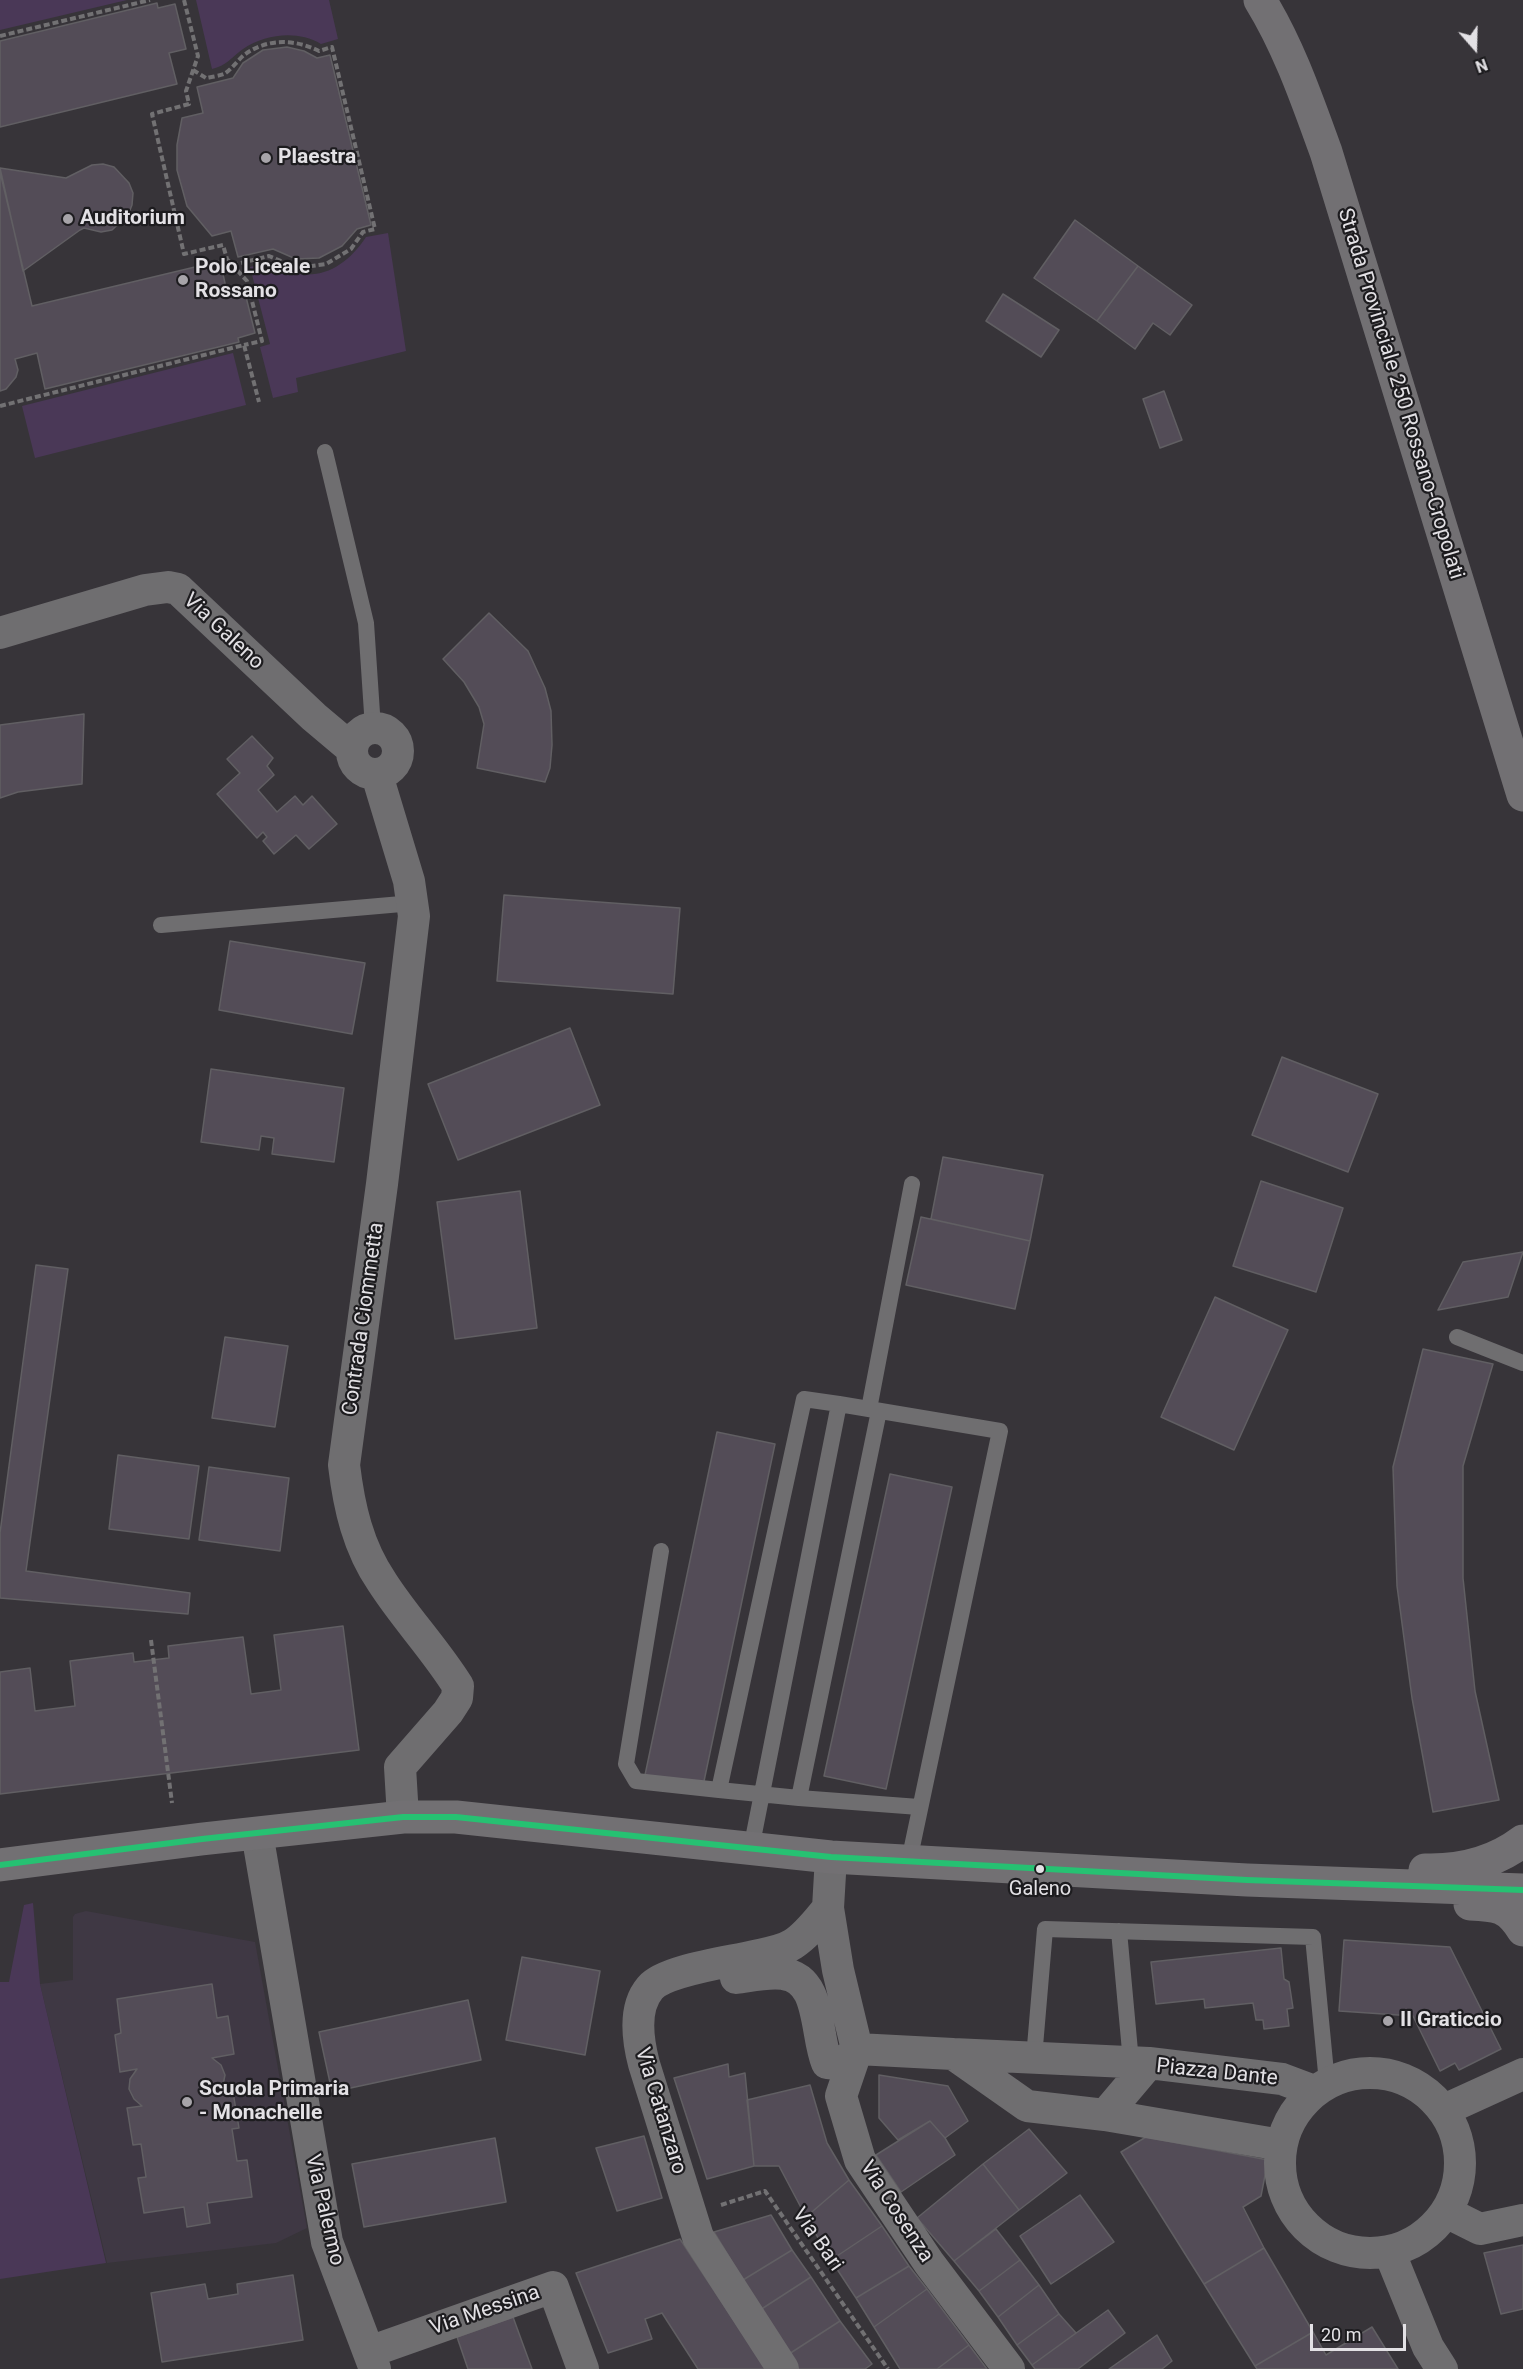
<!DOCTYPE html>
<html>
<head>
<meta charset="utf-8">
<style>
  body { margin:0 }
  #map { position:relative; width:1523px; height:2369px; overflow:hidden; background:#373439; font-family:Roboto,sans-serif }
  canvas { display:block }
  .north { position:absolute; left:1445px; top:18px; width:60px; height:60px; -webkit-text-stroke:4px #1d1c1f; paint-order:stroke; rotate:160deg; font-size:16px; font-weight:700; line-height:24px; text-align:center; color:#e3e1e5 }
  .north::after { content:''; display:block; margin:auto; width:21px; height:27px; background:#e3e1e5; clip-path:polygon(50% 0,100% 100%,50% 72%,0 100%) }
  .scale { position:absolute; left:1310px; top:2324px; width:96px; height:27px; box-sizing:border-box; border:3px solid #e3e1e5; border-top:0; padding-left:8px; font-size:18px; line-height:21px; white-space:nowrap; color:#e3e1e5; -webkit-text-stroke:4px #1d1c1f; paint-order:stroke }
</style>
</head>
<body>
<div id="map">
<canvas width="1523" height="2369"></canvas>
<div class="north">N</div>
<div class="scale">20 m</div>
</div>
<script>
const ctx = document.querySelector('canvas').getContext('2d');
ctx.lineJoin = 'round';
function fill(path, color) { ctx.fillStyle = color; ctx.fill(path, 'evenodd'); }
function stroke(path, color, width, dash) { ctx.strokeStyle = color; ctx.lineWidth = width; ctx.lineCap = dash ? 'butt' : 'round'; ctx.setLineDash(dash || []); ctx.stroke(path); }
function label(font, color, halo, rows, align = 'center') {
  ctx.font = font + ' Roboto,sans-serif'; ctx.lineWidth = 4.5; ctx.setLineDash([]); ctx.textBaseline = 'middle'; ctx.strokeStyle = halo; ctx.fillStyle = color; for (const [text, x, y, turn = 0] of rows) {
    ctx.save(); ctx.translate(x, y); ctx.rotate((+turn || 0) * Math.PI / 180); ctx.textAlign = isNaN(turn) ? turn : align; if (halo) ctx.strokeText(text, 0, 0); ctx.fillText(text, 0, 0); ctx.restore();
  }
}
fill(new Path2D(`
  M86,1911L255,1942L307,2228L276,2243L107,2263L40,1984L73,1980V1917L75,1914Z`), '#3f3844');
fill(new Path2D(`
  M0,0H127L0,30Z
  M196,0H329L338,39L321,44C297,30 266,34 243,49C232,57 226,66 212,69Z
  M388,233L406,351L296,378L298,392L273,398L260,347L270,344L250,267L271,262C309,287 343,272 366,237Z
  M233,353L246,405L35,458L22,406Z
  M33,1903L40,1984L106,2263L0,2279V1982H9L24,1905Z`), '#4a3857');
const building = new Path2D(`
  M157,3L158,8L175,4L186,49L169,53L177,84L0,127V41Z
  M287,47L304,51L317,58L330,55L371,225L357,229L342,246L319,258L296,259L273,249L238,257L231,231L212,236L187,206L177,170V145L182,118L203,113L197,87L233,78L243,63L263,50Z
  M103,164L114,167L129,183L133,193L132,205L128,215L112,230L101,232L84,228L80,230L23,271L0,168L66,178L92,165Z
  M0,172L32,306L220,261L227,292L244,289L255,333L238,338L239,342L45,389L37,353L15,359L18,370L16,377L6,389L0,391Z
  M1075,220L1138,266L1097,321L1034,278Z
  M1138,266L1192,305L1170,335L1153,323L1135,349L1097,321Z
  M1003,294L1059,330L1041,357L986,321Z
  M1164,391L1182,440L1160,448L1143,399Z
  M489,613L528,651L545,688L551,711L552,745L550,768L545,782L477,768L484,724L479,707L464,682L443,659Z
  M84,714L82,784L18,792L0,798V725Z
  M252,736L273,758L267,766L274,775L258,790L277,812L295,796L303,805L312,796L337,824L309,849L296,835L274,854L263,841L267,837L263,832L257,838L217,794L240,773L227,759Z
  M504,895L680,908L673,994L497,981Z
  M230,941L365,963L352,1034L219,1010Z
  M570,1028L600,1105L458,1160L428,1084Z
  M1282,1057L1378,1094L1348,1172L1252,1135Z
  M211,1069L344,1088L334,1162L272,1154L274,1138L261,1136L259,1150L201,1142Z
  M943,1157L1043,1175L1030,1241L931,1219Z
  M1261,1181L1343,1208L1316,1292L1233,1266Z
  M520,1191L537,1328L455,1339L437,1202Z
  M921,1217L1030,1241L1015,1309L906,1285Z
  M1523,1252L1508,1297L1438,1310L1463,1262Z
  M36,1265L68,1269L26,1571L190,1593L188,1614L0,1598V1533Z
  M1215,1297L1288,1330L1234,1450L1161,1417Z
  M225,1337L288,1346L275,1427L212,1418Z
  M1423,1349L1493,1364L1463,1466V1578L1475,1691L1499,1800L1433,1812L1412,1698L1397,1586L1393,1467Z
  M717,1432L775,1444L703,1786L645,1775Z
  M118,1455L199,1466L189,1539L109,1529Z
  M209,1467L289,1478L280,1551L199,1540Z
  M890,1474L952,1487L886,1789L824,1776Z
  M343,1626L359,1750L0,1794V1672L30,1668L35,1711L75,1706L70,1661L133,1653L134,1662L169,1658L168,1646L243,1637L251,1694L281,1690L274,1635Z
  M1344,1940L1450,1947L1501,2049L1459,2070L1455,2063L1440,2071L1413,2016L1339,2011Z
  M1281,1948L1284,1979L1289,1982L1293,2008L1287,2009L1289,2026L1264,2029L1263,2020H1256L1253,2003L1205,2008L1204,1999L1156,2004L1151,1962Z
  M522,1957L600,1971L585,2055L506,2040Z
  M212,1984L217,2018L228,2016L234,2054L212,2058L221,2065L225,2075L223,2085L218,2095L233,2092L239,2128L232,2129L237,2161L247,2160L252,2197L207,2203L210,2223L187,2227L184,2207L144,2213L138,2178L146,2177L141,2144L133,2145L127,2108L142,2106L134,2099L129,2089L130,2079L137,2069L120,2072L115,2035L121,2033L117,1999Z
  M468,2000L481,2060L332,2092L319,2032Z
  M728,2064L729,2077L745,2073L754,2166L707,2179L674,2078Z
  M879,2075L948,2086L968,2121L945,2138L930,2121L898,2140L879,2118Z
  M810,2085L827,2143L849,2180L806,2217L779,2166H754L747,2100Z
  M930,2121L945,2138L955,2155L901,2192L876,2155Z
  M1029,2129L1067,2173L1019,2210L983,2164Z
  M644,2136L662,2198L617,2211L596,2148Z
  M1146,2137L1268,2160L1261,2196L1243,2207L1264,2248L1204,2284L1121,2152Z
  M495,2138L506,2202L364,2227L352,2164Z
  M983,2164L1019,2210L954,2261L917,2218Z
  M849,2180L882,2226L831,2260L806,2217Z
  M1080,2195L1114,2242L1051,2284L1020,2236Z
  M771,2215L792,2250L743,2280L714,2232Z
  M882,2226L909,2266L856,2298L831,2260Z
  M996,2229L1020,2260L979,2291L954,2261Z
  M680,2239L766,2369H698L662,2313L645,2319L652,2339L608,2353L576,2273Z
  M1523,2245V2309L1501,2314L1484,2253Z
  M1264,2248L1313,2332L1255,2366L1204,2284Z
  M792,2250L811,2277L760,2310L743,2280Z
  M1020,2260L1039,2285L998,2317L979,2291Z
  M909,2266L927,2289L874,2327L856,2298Z
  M293,2275L303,2340L162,2362L151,2293L205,2284L208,2299L238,2294L237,2284Z
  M811,2277L840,2321L789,2354L760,2310Z
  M1039,2285L1059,2314L1017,2345L998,2317Z
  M927,2289L969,2345L937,2369H900L874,2327Z
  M1108,2310L1125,2333L1078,2369H1035L1032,2365Z
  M1059,2314L1076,2333L1032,2365L1017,2345Z
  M513,2317L532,2369H468L457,2337Z
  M840,2321L872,2364L865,2369H798L789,2354Z
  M1372,2327L1398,2369H1257L1255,2366L1313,2332L1326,2355Z
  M1157,2335L1172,2361L1162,2369H1109Z
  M969,2345L987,2369H937Z`);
fill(building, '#534c57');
stroke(building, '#615f63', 1.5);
stroke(new Path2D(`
  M184,0L198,56L186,91L189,104L152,114L184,254L223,245L227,259L247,281L262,341L244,345
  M0,36L150,0
  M193,70L206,78C211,77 219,76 224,74C231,70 238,60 244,55C267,38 295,39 319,51L332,47L375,229L363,232L351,249L326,264L297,268L269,256L233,265
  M0,406L244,345L259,402
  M151,1640L172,1803
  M721,2205L765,2191L888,2369`), '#727173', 4, [6, 3]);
stroke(new Path2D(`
  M325,452L366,623L373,728
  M161,925L413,903
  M1457,1337L1523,1363
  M839,1404L804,1399L719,1790L799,1798L879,1411
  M869,1409L912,1184
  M661,1551L626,1764L636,1781L719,1790
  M799,1798L919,1807
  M751,1849L839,1404L1000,1431L909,1861
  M1119,1931L1131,2062
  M1034,2058L1045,1929L1313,1937L1327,2083`), '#6f6e70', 16);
stroke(new Path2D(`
  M0,633L145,590L168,587L178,589L314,717L352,749
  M352 751a23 23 0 1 1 46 0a23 23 0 1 1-46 0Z
  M377,775L409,881L414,916L382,1184L344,1465C349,1507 358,1547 382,1582C405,1618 435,1649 458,1686L457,1698L448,1712L400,1767L403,1817
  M257,1833L327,2242L375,2369
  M831,1857L828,1908L838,1970L857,2049L841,2096L860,2160L929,2263L1009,2369
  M736,1978C751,1976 768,1972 783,1974C822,1978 815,2034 827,2063C842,2064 848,2060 857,2049
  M857,2049L953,2054L1027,2106L1105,2115L1281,2145
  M953,2054L1149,2063
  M1280 2163a90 90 0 1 1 180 0a90 90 0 1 1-180 0Z
  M1444,2110L1523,2074
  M1105,2115L1149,2063L1282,2079L1314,2091
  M1446,2212L1480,2229L1523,2220
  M1389,2251L1428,2347L1442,2369
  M369,2352L553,2287L583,2369
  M783,2369L698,2237L644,2064C638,2041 633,2008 650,1988C665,1970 730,1962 754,1956C767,1953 782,1951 793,1944C807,1935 818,1920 828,1908`), '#6f6e70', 32);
stroke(new Path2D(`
  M1260,0C1289,47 1307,100 1326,152L1523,795
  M0,1865L202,1839L403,1817H456L831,1857L1247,1880L1523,1890
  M1425,1870C1461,1871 1494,1863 1523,1841
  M1470,1904C1497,1905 1508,1906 1523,1930`), '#727073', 33);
stroke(new Path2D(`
  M0,1865L202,1839L403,1817H456L831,1857L1247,1880L1523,1890`), '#26c172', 6);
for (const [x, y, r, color] of [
  [266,158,6,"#a7a4a9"],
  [68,219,6,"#a7a4a9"],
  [183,280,6,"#a7a4a9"],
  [1040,1869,5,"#e3e1e5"],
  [1388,2021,6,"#a7a4a9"],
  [187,2102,6,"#a7a4a9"]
]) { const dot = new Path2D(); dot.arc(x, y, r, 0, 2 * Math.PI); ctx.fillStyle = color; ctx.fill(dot); stroke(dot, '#1d1c1f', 2); }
label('20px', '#e3e1e5', '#1d1c1f', [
  ["Galeno",1040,1890]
]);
label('bold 21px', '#e3e1e5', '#1d1c1f', [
  ["Plaestra",278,158],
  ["Auditorium",80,219],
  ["Polo Liceale",195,268],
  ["Rossano",195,292],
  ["Il Graticcio",1400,2021],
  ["Scuola Primaria",199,2090],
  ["- Monachelle",199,2114]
], 'left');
label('21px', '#e3e1e5', '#1d1c1f', [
  ["Strada Provinciale 250 Rossano-Cropolati",1400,394,73],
  ["Via Galeno",223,632,43],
  ["Contrada Ciommetta",364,1319,-82],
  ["Piazza Dante",1217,2073,6],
  ["Via Catanzaro",660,2111,73],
  ["Via Palermo",324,2210,77],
  ["Via Cosenza",896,2212,57],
  ["Via Bari",817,2240,55],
  ["Via Messina",485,2311,-19]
]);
</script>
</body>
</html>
